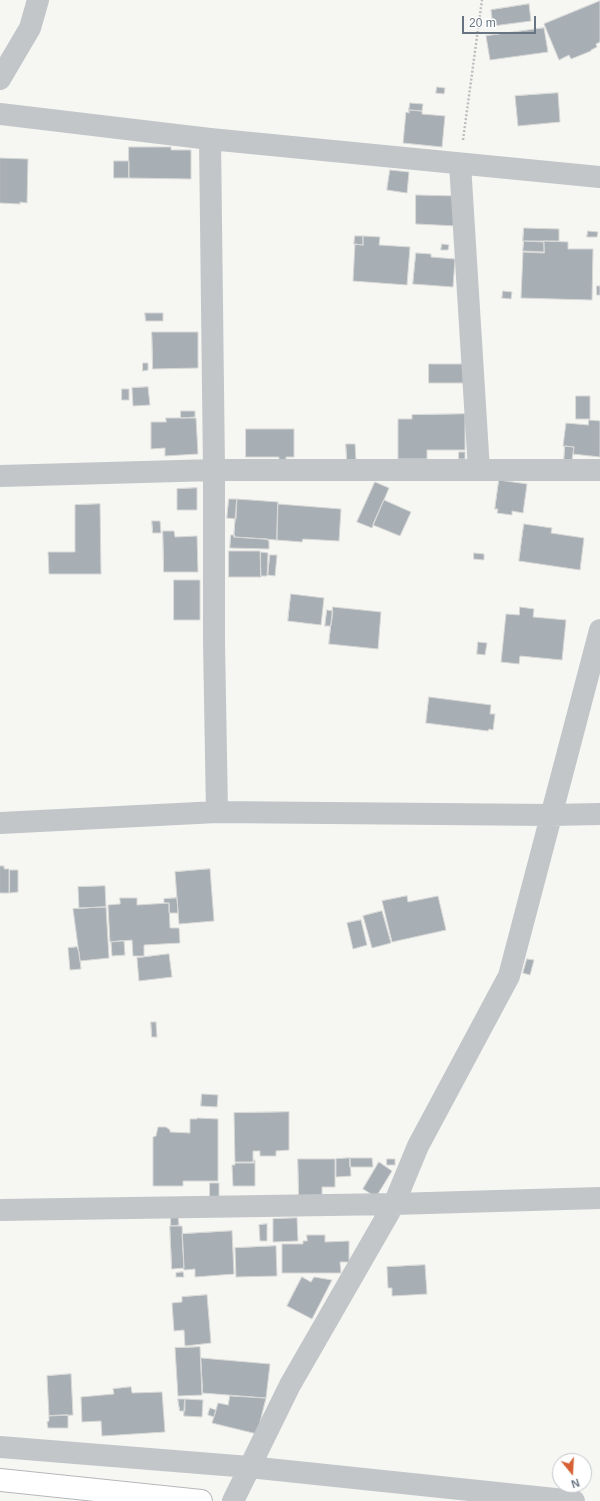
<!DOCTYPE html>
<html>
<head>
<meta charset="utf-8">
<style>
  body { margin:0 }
  #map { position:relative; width:600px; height:1501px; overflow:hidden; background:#f6f6f3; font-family:Arial,sans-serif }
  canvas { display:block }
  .north { position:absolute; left:552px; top:1453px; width:40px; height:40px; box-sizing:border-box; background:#fff; border:1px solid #c2c8cd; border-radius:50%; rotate:162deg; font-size:11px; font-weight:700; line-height:16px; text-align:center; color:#677582 }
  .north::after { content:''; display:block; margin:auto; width:14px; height:18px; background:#d66033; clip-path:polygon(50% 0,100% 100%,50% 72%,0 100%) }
  .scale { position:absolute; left:462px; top:16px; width:74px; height:18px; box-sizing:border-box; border:2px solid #677582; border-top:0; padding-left:5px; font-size:12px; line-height:14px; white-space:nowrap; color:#677582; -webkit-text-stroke:3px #fff; paint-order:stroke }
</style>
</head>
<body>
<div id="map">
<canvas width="600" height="1501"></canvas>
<div class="north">N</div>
<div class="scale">20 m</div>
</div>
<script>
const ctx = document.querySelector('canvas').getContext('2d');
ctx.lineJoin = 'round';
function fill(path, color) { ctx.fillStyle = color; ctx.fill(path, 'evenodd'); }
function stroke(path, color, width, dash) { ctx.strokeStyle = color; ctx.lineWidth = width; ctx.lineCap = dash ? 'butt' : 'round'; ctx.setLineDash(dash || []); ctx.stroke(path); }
const building = new Path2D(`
  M600,1V42L596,44L597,47L591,50V51L571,59L569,55L559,60L544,24Z
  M529,4L531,21L493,26L491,10Z
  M544,28L548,52L490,60L486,36Z
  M437,87L445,88L444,94L436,93Z
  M558,93L560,122L518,126L515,96Z
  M410,103L423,104L422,111L409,110Z
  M409,110L422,111V114L445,116L442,147L403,143L406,112L409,113Z
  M129,147H171V150H191V179L129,178Z
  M0,158L28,159L27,203L20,202V204L0,203Z
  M114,161H129V178H114Z
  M390,170L409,172L407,193L387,190Z
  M416,195L458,196L457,226L416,224Z
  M524,228L559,229V241H523Z
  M588,231L598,232L597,237H587Z
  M355,236H363V245L354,244Z
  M363,236L380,237L379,245L410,247L407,285L353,281L355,244L363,245Z
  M524,241L544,242V252L523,251Z
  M544,241L568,242V249H593L592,300L521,298L523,252L544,253Z
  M442,244L449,245L448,250H441Z
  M416,253L431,254V257L455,259L453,287L413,284Z
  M597,286H600V295H597Z
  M503,291L512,292L511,299L502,298Z
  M145,313H163V321H146Z
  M152,332H198V368L153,369Z
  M143,363H148V370L143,371Z
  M429,364H469V383H429Z
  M148,387L150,405L133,406L132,388Z
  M122,389H129V400H122Z
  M576,396H590V419H576Z
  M181,411H195V417L181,418Z
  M465,414V450H427V459H398V419H412V415Z
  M166,418H196L198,454L165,456V448L151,449V422H166Z
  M589,420L600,421V457L573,454L574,447L563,446L566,423L588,425Z
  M246,429H294V457H286V461H279V457H246Z
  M346,444H355L356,461L347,462Z
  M565,446L574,447L572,460H564Z
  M459,452H465V459H459Z
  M499,480L527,484L523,513L512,511V515L497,513L498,509H495Z
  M375,482L389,488L372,528L357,522Z
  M197,488V510H177V489Z
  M229,499H237L236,519L227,518Z
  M237,499L278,502L277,540L234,537Z
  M384,500L411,512L400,536L373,525Z
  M100,504L101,574H49L48,552H75V505Z
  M278,504L341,509L339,541L303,539L302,542L277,540Z
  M152,521H160L161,533H153Z
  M524,524L552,528L551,533L584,538L580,570L519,561Z
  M163,531H174L175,537L197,536L198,572H164Z
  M231,535H235L234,537L268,539V541H269V549L230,548Z
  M229,551H260L261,577H229Z
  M261,552L268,553L267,576H261Z
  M474,553L484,554V560L474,559Z
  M270,555H277L275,576L268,575Z
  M174,580H200V620H174Z
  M291,594L324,598L321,625L288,621Z
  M333,607L381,612L378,649L329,644Z
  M520,607L534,609L533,617L566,620L562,660L520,656L519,664L501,662L506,614L519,615Z
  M327,610L333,611L331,626H325Z
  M478,642L487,643L485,655L477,654Z
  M429,697L491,705L490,714H495L493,730L489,729L488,731L426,723Z
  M0,866H4V869H9V893H0Z
  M210,869L214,921L179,924L175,872Z
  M10,870H18V892L10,893Z
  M105,886L106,907L79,908L78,887Z
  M407,896L408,902L438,896L446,930L392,942L382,901Z
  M120,898H137V905L169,903L170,928H179L180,943L144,945V956H133L132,940L110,942L108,905L120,904Z
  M177,898L178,913H169V903H164V899Z
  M106,907L109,958L80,961L73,909Z
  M382,911L391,943L372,948L363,916Z
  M361,920L367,945L353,949L347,923Z
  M124,941L125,955L112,956L111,942Z
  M77,947L79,952L81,969L70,970L68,948Z
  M169,954L172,977L139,981L137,958Z
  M527,959L534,960L530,975L523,973Z
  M151,1022H156L157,1037H152Z
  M202,1094L218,1095L217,1107L201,1106Z
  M289,1112V1150L276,1151V1156H260V1151H253V1162H235L234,1113Z
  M197,1118L218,1119V1181H183V1186H153V1137L156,1136L158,1127H166L170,1130V1132L190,1133V1119H197Z
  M350,1158L351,1176L336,1177V1159Z
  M350,1158H372L373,1167H350Z
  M298,1159H335V1187H322V1199H299Z
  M387,1159H395V1165H387Z
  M254,1160H255V1186H233L232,1165H235V1163H254Z
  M379,1162L392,1171L376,1197L363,1189Z
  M210,1183H219V1198H210Z
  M171,1217H178L179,1225L171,1226Z
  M297,1218L298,1241L273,1242V1219Z
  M267,1224V1241H260L259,1225Z
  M170,1226H182L184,1268L172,1269Z
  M232,1231L234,1274L195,1277V1269L184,1270L182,1234Z
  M307,1235H325V1242L349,1241V1262H340L341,1273H282V1244H303V1241H307Z
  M276,1246L277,1276L236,1277L235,1248Z
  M425,1265L427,1294L392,1296V1288H388L387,1267Z
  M183,1272L184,1277H176V1273Z
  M302,1277L311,1282L314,1277L332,1280L312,1319L287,1306Z
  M207,1295L211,1343L185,1346L184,1330L174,1331L172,1303L182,1302V1297Z
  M200,1347L202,1395L178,1396L175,1348Z
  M201,1358L270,1364L266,1398L203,1393Z
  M71,1374L73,1415L49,1416L47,1376Z
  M131,1387L132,1393L162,1392L165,1432L102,1436L101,1421L82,1422L81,1397L114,1394L113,1389Z
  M230,1396L266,1398L257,1434L212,1423L218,1403L228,1405Z
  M178,1399H185V1411H180Z
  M185,1399L203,1400L202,1417L184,1416Z
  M210,1408L216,1410L214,1417L208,1415Z
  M68,1415V1428H48L47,1422L49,1421V1416Z`);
fill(building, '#a7aeb4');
stroke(building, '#d7d8d6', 1);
const highway = new Path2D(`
  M0,1480L201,1501`);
stroke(highway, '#b5b8bb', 24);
stroke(new Path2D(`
  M463,140L482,0`), '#bcbec0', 2.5, [2, 2]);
stroke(new Path2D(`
  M0,79L30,28L38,0
  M0,114L210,139L600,177
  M210,139L214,470V642L217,812
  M460,164L479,470
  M0,476L214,470H600
  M0,823L217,812L550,815L600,814
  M0,1210L394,1204L600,1198
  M0,1447L249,1467L574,1501
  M233,1501L290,1385L394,1204L418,1146L509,976L600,630`), '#c2c6c9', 22);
stroke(highway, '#fff', 22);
</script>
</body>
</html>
